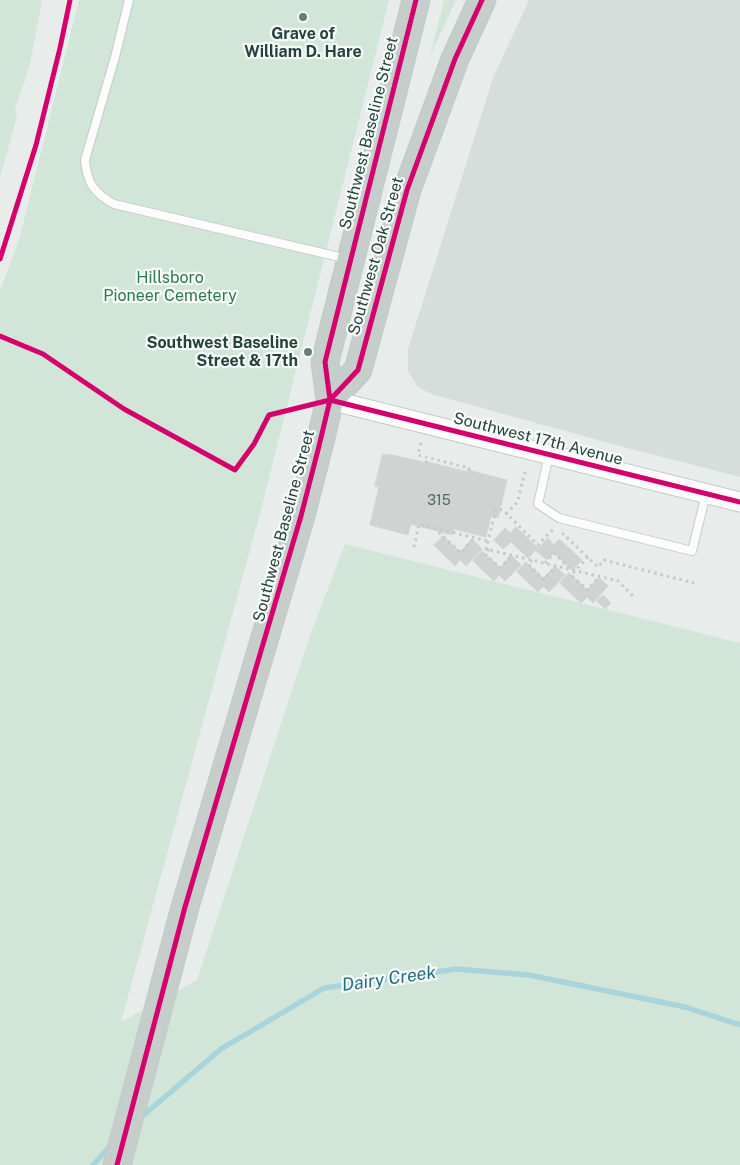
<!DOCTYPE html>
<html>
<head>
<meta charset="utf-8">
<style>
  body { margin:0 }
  canvas { display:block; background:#e8edeb }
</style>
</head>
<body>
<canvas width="740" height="1165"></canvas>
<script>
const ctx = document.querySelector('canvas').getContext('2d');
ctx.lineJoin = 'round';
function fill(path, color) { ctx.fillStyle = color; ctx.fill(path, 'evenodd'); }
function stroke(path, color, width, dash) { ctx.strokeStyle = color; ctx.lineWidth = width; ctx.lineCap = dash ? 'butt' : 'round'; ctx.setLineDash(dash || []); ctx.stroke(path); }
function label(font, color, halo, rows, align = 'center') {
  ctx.font = font + ' "Public Sans",sans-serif'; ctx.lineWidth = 4.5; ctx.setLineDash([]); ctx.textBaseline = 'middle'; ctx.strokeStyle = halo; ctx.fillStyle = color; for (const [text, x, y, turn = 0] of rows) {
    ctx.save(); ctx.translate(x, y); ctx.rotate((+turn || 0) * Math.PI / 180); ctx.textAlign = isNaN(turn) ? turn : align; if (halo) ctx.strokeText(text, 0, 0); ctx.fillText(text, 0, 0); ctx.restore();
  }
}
fill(new Path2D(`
  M529,0H740V477L627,448L431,394L418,387L408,371V349L493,78Z`), '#d6dedb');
fill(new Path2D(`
  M0,0H42L30,65L15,109L17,117L0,177Z
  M79,0H389L262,506L121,1022L197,980L309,638L345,544L740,643V1165H0V290L19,240Z
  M444,0H456L430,56Z`), '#d1e6d8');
stroke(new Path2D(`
  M139,1119L221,1049L324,988L456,969L529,975L685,1007L740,1025
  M93,1165L112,1144`), '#a9d4db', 5.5);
const building = new Path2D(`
  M383,454L388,456V454L427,463L428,462L468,472L469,470L507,480L498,518L491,516L486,537L454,529L452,535L411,524L408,535L370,525L379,487L375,486Z
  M516,527L538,548L528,558L511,542L503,549L494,540L505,528L510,533Z
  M443,536L460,552L472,539L482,549L466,566L460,560L455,566L434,545Z
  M548,538L554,545L559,539L582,560L572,570L554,553L547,560L536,551Z
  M482,551L500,568L511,555L521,565L505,581L499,575L494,581L473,561Z
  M526,562L543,578L555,566L565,575L549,592L543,586L538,592L517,572Z
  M569,573L587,590L599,577L608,586L593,603L587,597L581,603L560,583Z
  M603,595L611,603L605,609L597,601Z`);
fill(building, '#cfd4d2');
stroke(building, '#d1d6d4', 1);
const service = new Path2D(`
  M129,0L115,57L85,160C87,183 94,193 114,204L348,259
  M549,455L538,504L559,518L692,551L706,494`);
const tertiary = new Path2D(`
  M330,400L740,502`);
const trunk = new Path2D(`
  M330,400L358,370L407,190L455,59L482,0
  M117,1165L185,907L301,516L319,446L330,400L325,362L416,0`);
stroke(service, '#c5cac8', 10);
stroke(tertiary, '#c5cac8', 21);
stroke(trunk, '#c3ccc9', 29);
stroke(new Path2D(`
  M421,443L418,455L469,468L468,472
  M426,463L427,457
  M506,514L517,503L526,469
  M434,528L461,553L474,538
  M553,531H551L538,545L503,510L496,509L486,549L618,581L634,597
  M562,533L598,567L604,560L694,583
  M414,547L419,524L488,541
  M489,549L485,554L500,568L512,555
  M588,557L571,575L588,590L599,577
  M532,560L528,564L544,580L556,566
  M545,563L554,553L570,569`), '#c3ccca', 3, [2.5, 4]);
stroke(service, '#fcfcfc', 8);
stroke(tertiary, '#fcfcfc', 19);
stroke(trunk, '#c6cecc', 26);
stroke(new Path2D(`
  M0,259L36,145L60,48L70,0
  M0,336L43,354L124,409L235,470L254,444L269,415L330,400L740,502
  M330,400L358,370L407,190L455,59L482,0
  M117,1165L185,907L301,516L319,446L330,400L325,362L416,0`), '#d6006c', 5);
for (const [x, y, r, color] of [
  [303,17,5,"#697e78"],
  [308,352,5,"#697e78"]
]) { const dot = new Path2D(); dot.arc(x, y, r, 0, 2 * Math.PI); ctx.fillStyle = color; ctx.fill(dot); stroke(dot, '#f7fbf9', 2); }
label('14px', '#506761', null, [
  ["315",439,501]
]);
label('bold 16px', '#24423a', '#f7fbf9', [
  ["Grave of",303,34],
  ["William D. Hare",303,52],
  ["Southwest Baseline",298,343,"right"],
  ["Street & 17th",298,361,"right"]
]);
label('16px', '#24423a', '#f7fbf9', [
  ["Southwest Baseline Street",369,133,-76],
  ["Southwest Oak Street",376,256,-74],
  ["Southwest 17th Avenue",538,439,14],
  ["Southwest Baseline Street",284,526,-75]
]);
label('16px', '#2d7a4b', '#f7fbf9', [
  ["Hillsboro",170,278],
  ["Pioneer Cemetery",170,296]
]);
label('italic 18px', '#1c6f80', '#f7fbf9', [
  ["Dairy Creek",389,979,-8]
]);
</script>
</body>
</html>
